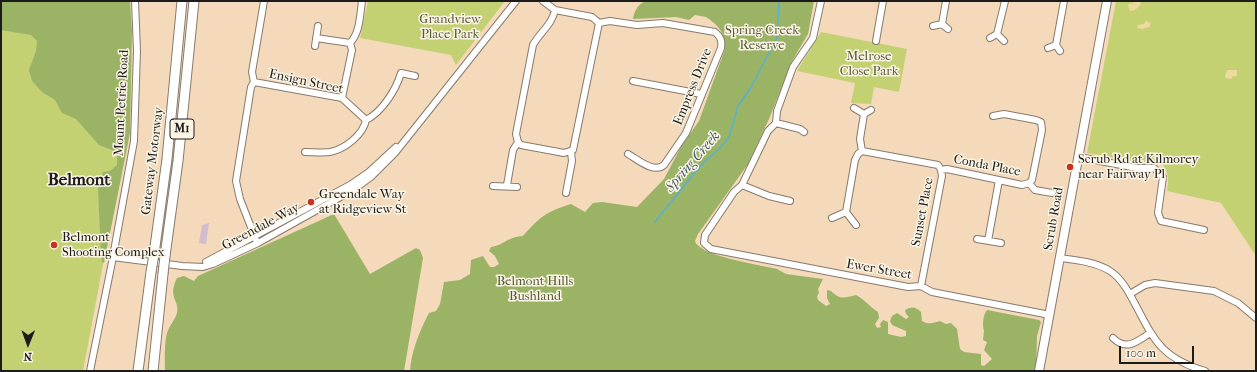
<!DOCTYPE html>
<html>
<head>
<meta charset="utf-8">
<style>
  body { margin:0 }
  #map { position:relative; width:1257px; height:372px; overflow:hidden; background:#f4d9bb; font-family:"IM FELL French Canon",serif }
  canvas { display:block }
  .frame { position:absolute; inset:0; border:2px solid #1c1c1c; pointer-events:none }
  .north { position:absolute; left:8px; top:324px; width:40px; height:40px; -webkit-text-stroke:3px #fcf5e5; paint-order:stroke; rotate:181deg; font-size:11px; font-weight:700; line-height:16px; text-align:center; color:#1c1c1c }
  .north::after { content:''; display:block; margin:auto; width:14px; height:18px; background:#1c1c1c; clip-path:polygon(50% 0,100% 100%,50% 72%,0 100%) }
  .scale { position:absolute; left:1119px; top:346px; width:75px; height:18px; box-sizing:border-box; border:2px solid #1c1c1c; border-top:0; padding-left:5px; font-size:12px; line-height:14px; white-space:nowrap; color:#1c1c1c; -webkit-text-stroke:3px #fcf5e5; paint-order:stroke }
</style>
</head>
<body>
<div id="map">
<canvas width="1257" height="372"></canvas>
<div class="frame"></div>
<div class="north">N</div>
<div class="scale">100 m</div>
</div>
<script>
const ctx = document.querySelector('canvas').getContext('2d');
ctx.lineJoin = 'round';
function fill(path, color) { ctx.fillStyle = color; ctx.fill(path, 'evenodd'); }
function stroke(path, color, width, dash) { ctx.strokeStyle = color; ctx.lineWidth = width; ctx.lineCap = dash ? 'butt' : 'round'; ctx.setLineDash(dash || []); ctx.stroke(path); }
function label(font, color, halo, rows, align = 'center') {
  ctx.font = font + ' "IM FELL French Canon",serif'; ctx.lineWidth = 3; ctx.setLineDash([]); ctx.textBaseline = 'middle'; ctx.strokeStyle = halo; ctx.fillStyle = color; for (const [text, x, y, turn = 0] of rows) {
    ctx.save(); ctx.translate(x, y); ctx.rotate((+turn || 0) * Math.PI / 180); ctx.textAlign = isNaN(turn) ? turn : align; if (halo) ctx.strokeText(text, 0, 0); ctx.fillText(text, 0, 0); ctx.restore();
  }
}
fill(new Path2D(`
  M209,223L206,244L199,243L202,225Z`), '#d1bdcb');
fill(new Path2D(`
  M1,1L128,131L83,371H1Z
  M368,1H505L456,65L451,55L360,38Z
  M1116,1H1256V256L1221,203L1167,191C1169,180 1169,173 1162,164L1143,163L1087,153Z
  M821,32L907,49L899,92L874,87L871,104L851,103L855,83L797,71Z`), '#c3d173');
fill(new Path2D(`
  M1,1H130L132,31L130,133L104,263L102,262L101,255L98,189L103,172L110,171L117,165V152L99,145L76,119L62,113L55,100L42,92L32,81L29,70L36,51L37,41L31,35L1,30Z
  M646,1H814L808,34L792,61L769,119L748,164L698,234L695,241C699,256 761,265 777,269L786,274L823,279L818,289L819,293L817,296L818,300L826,306L830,304L827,298V290L831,291C840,300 844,298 856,295C865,300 870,307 878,312L879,318L875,324L877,328L881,327L880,324L883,320L888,322V334L901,337L906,336V331L892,325L890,321L892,316L897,313L906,319L909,317L906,314L905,310C912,306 916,307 921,312L922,321C928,325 934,323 940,321L946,324L951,323L957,329L960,349L964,352L981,354V365L984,366L992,359L984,350L987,342L983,340L984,331C982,325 983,315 987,310L1039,320L1041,322L1037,336L1036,371H410C411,352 420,330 429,313L436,311L440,304L444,282L460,280L470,274L471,260L483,256L490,267H494L499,264L495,256L489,251L491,247C507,244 506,237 523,236C540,217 545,212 571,204L585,212L593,203L602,202L637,207L664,179L682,145L699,121L725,49C725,32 718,25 706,17L695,15L689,20L676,17L633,19C634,11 639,3 646,1Z
  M334,214L370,274L416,248L420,250L423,258L404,371H165C165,359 164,345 167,333C169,326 175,320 177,313C180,300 167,298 177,278L184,276L194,281L198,276Z`), '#9ab365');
fill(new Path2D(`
  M1133,1H1139L1141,4L1135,10L1130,11L1128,5L1131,3L1133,5Z
  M1146,21L1151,23L1149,27L1142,29L1137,28L1138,25L1144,24Z
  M1228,70H1237V76H1233L1231,79L1226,78L1225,75Z`), '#eeda9e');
stroke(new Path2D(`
  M655,222L701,165L719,149L729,137L738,106L751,87L777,38L779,1`), '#56b1d4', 1.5);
const minor = new Path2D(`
  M543,1L555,10L592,17L599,23L610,21L637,25L663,23L715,32C721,37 722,41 721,48L686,133L664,165C654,174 637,159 628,154
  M821,1L813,38L793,67L777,111L776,123L768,131L742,185L734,192L705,235L704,243L711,249L908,287L921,286L932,292L1050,315
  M555,10C552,25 540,32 533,45L516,134L518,142L521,145L564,153L573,150L599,23
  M942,24L946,1
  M933,26L942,24L948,29
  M997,34L1005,1
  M316,38L350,43
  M990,38L997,34L1004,41
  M876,41L883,1
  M1056,45L1064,1
  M315,46L318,26
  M1048,48L1056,45L1060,51
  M633,81L701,94
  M254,82L342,98L366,120C363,135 345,149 330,152C322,153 313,152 305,152
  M342,98L352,50L350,43C360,33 360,15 362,1
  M854,108L864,114L871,110
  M366,120C382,112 396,90 401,73L415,76
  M776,123L800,129L804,132
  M862,151L860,139L864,114
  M1079,157L1137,168H1154L1163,177L1158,213L1161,221L1204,230
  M941,170L947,169L1022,185L1029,183L1032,180L1042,130L1041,122L1036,120L1004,114L993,116
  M1029,183L1035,190L1052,193
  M507,185L513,150L518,142
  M742,185L769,196L790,201
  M493,186L517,187
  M566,193L572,161L571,152
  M846,212L855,160L858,154L862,151L938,165L941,170L942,176L921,286
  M832,218L846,212L856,225
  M977,239L1001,243
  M256,240L240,199L236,181L251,87L254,82L252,72L264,1
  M988,241L999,180
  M113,257L182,266L203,267L213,264L258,243L353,190L372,176L395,153L516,1
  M1060,258C1076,260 1096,262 1110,271C1121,278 1128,291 1134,302C1154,340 1161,358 1205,371
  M206,262L350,185L369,172L396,147
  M1130,294L1145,285L1155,283L1214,291L1238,303L1256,318
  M1113,338C1126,351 1137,342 1150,333
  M90,371L112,262L134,141L137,51L135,1`);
const major = new Path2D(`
  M1039,371L1107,1`);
const highway = new Path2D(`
  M154,254L167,159L182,1
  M165,256L178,161L194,1
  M138,371L151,272
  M153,371L163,274`);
stroke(minor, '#887a6c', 8);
stroke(major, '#887a6c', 10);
stroke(highway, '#887a6c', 11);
stroke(minor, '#fff', 6);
stroke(major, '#fff', 8);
stroke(highway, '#fff', 9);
const highwayBridge = new Path2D(`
  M151,272L154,254
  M163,274L165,256`);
stroke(highwayBridge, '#887a6c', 11, []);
stroke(highwayBridge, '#fff', 9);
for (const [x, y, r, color] of [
  [1070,167,4,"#c8321e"],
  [311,202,4,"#c8321e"],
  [54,245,4,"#c8321e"]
]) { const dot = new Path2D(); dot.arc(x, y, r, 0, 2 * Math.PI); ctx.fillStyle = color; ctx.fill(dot); stroke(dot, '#fcf5e5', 1.5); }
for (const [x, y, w] of [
  [182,129,24]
]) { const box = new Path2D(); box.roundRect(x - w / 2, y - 10, w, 20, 3); ctx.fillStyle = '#fcf5e5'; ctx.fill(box); stroke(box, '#1c1c1c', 1); }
label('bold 12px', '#1c1c1c', null, [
  ["M1",182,129]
]);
label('13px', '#565b3a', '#fcf5e5', [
  ["Grandview",450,20],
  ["Place Park",450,35],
  ["Spring Creek",762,31],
  ["Reserve",762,46],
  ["Melrose",869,57],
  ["Close Park",869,72],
  ["Belmont Hills",535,282],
  ["Bushland",535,297]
]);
label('13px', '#1c1c1c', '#fcf5e5', [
  ["Ensign Street",306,82,12],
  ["Empress Drive",693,87,-68],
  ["Mount Petrie Road",122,103,-87],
  ["Gateway Motorway",153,161,-83],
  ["Conda Place",987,166,11],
  ["Sunset Place",923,212,-79],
  ["Scrub Road",1054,219,-80],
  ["Greendale Way",261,227,-28],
  ["Ewer Street",879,270,10]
]);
label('13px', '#1c1c1c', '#fcf5e5', [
  ["Scrub Rd at Kilmorey",1078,160],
  ["near Fairway Pl",1078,175],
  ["Greendale Way",319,195],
  ["at Ridgeview St",319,210],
  ["Belmont",62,238],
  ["Shooting Complex",62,253]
], 'left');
label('italic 14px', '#335866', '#fcf5e5', [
  ["Spring Creek",693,162,-49]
]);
label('bold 17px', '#1c1c1c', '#fcf5e5', [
  ["Belmont",79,181]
]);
</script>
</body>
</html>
